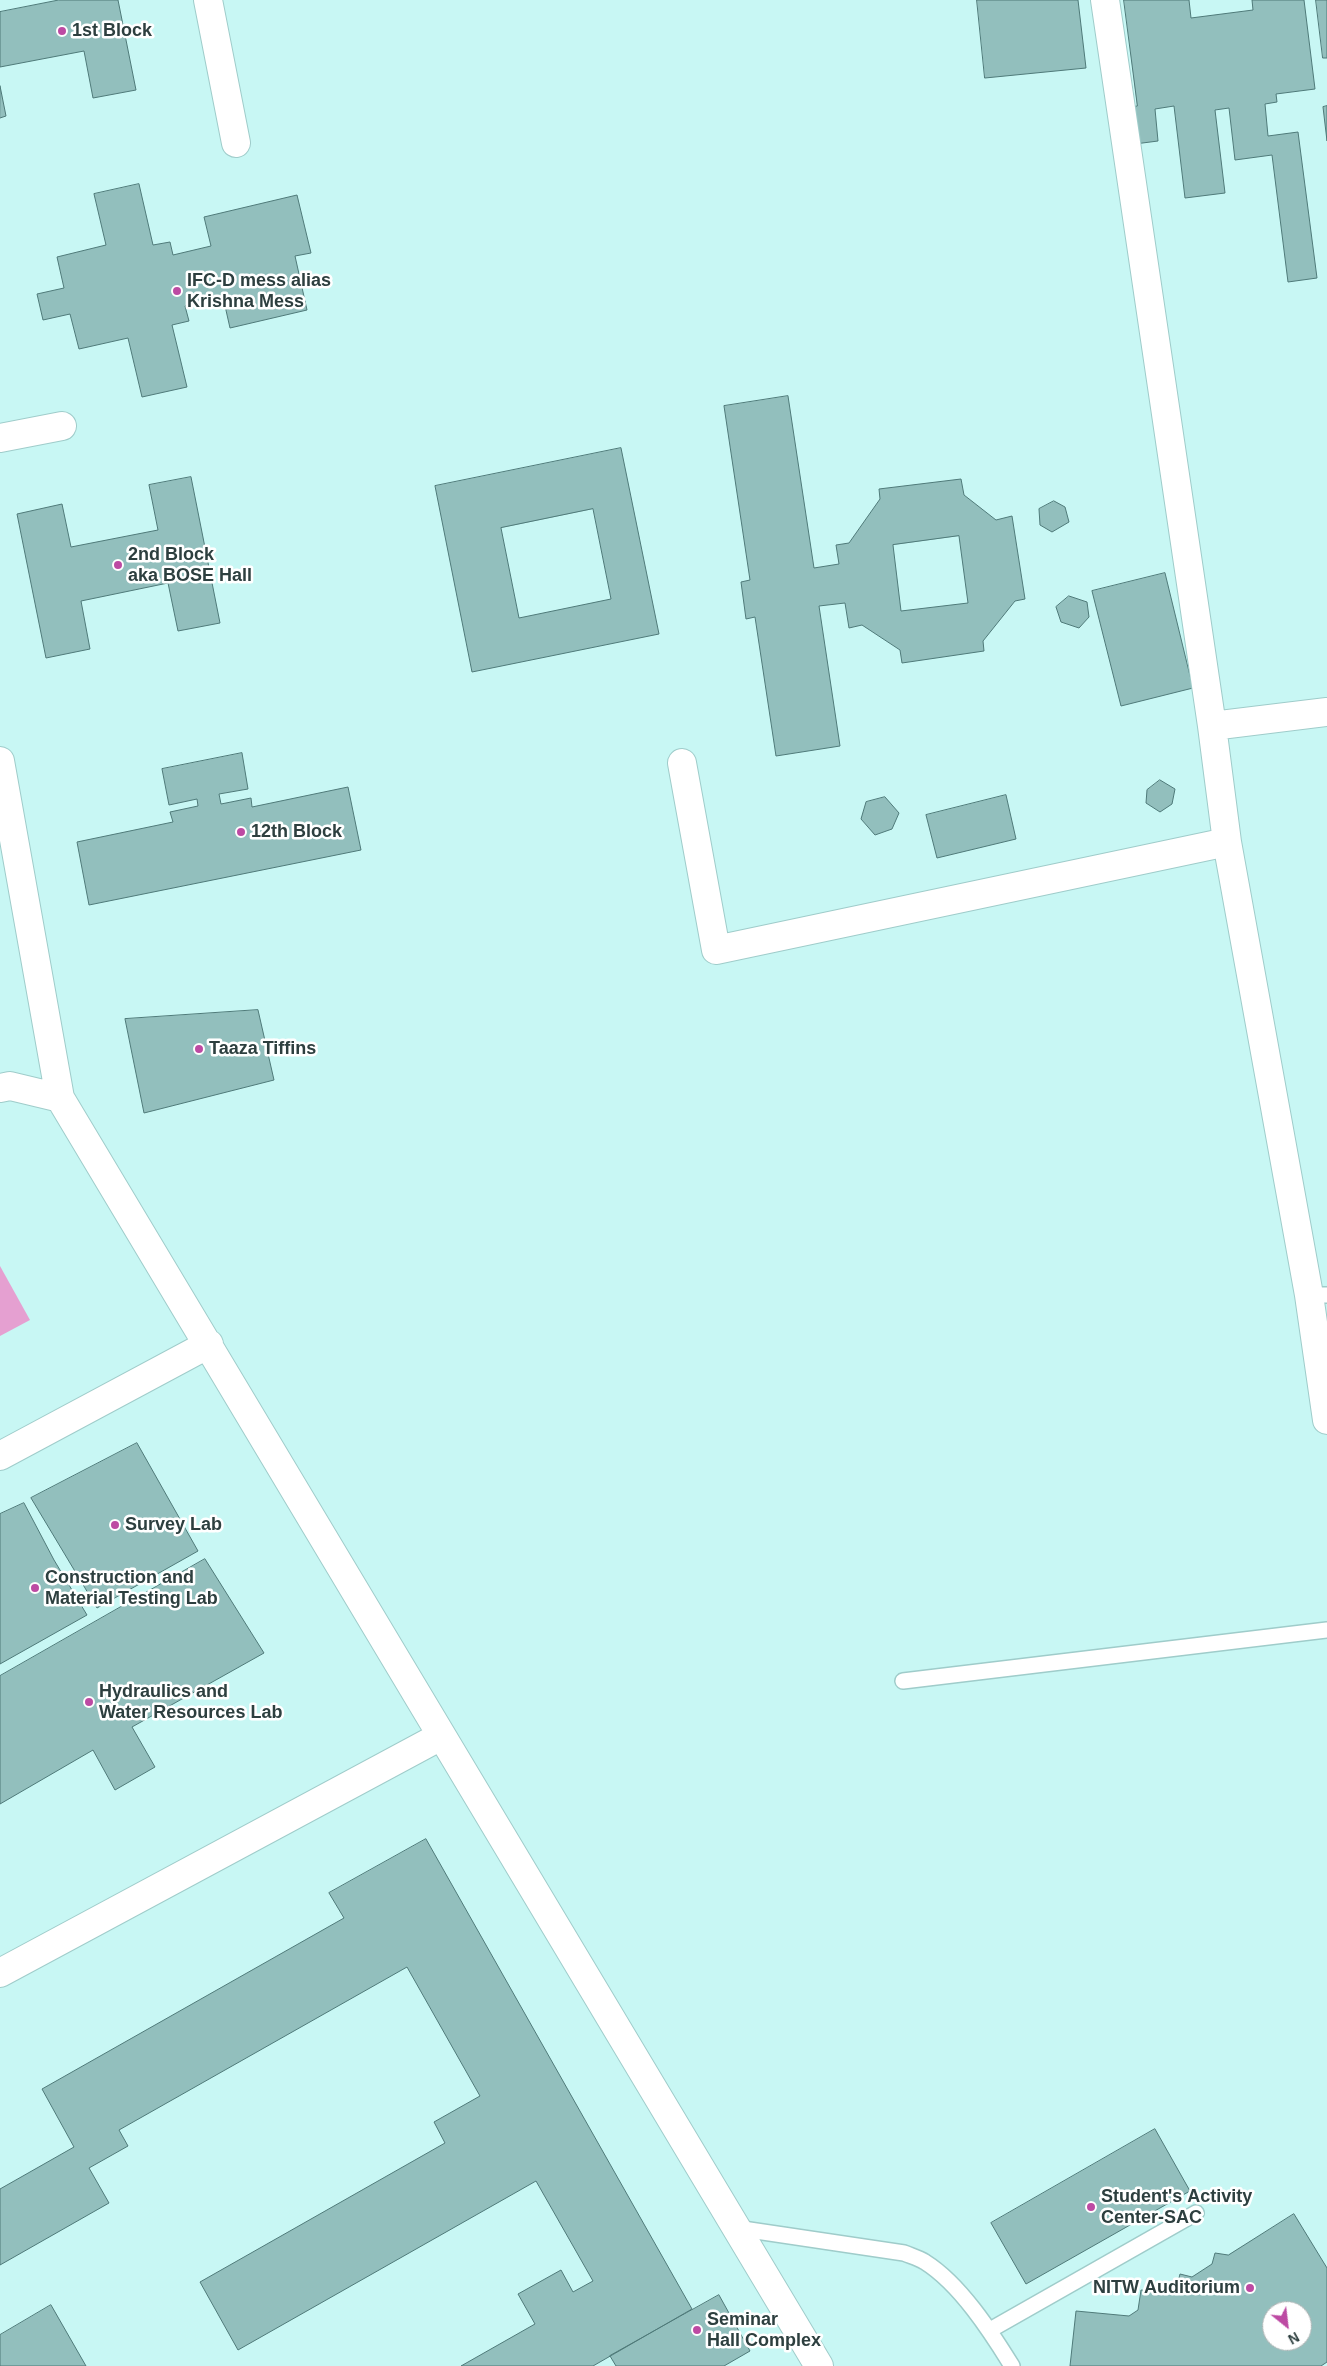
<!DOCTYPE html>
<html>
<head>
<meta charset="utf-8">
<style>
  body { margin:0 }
  #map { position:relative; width:1327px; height:2366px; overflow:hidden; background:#c8f7f4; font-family:Arial,sans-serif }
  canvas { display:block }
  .north { position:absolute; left:1262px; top:2301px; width:50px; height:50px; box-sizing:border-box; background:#fff; border:1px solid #abb2b2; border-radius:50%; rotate:151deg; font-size:14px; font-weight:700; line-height:20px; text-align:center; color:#2d3f3f }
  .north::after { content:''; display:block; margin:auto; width:18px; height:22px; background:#bd4aa3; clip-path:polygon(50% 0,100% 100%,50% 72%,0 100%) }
</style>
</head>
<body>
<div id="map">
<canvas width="1327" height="2366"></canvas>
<div class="north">N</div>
</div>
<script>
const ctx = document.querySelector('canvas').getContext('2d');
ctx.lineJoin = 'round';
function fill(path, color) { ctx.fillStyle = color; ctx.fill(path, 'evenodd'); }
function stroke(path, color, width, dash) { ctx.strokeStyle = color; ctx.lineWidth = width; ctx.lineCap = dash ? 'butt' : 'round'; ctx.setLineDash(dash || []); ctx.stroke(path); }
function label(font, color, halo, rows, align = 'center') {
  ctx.font = font + ' Arial,sans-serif'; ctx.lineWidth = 5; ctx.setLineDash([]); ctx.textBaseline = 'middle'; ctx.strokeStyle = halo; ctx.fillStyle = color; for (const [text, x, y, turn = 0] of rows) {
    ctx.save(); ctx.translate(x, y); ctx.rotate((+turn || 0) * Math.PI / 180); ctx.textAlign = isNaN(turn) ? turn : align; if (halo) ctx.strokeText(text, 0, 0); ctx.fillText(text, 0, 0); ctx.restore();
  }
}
fill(new Path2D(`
  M0,1266L30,1320L0,1336Z`), '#e5a0d1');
const building = new Path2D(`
  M59,0H118L136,90L93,98L84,51L0,67V12Z
  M977,0H1078L1086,68L985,78Z
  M1124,0H1189L1191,18L1253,10L1252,0H1304L1315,89L1276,94L1277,102L1265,104L1268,136L1298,132L1317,278L1288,282L1272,155L1235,160L1229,108L1215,110L1225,193L1185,198L1174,106L1155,109L1158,141L1127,145L1123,108L1137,106Z
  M1316,0H1327V58H1323Z
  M0,86L6,116L0,118Z
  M1327,106V141L1323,107Z
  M139,184L153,245L170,242L173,255L211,246L204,217L297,195L311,253L295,256L307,310L230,328L223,297L185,306L189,321L172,325L187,387L142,397L128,338L79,349L70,314L43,320L37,294L64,288L57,257L106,245L94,194Z
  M788,396L814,568L839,564L836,545L849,543L880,499L879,489L961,479L964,495L996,520L1012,516L1025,599L1015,601L983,641L984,651L902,663L900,650L862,625L849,628L845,603L819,606L840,746L776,756L755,617L746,619L741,582L750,580L724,406ZM959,536L968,603L901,611L893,545Z
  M621,448L659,634L472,672L435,486ZM593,509L611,599L519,618L501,528Z
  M191,477L220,623L178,631L168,583L81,601L90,649L46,658L17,514L62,504L71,547L158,530L149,485Z
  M1054,501L1065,507L1069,522L1052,532L1040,525L1039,509Z
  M1165,573L1193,688L1121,706L1092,591Z
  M1069,596L1087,602L1089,617L1079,628L1061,622L1056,607Z
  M242,753L248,789L219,794L221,804L251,798L252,807L348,787L361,850L89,905L77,842L173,822L170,812L198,806L197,799L169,805L162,769Z
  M1160,780L1175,789L1172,804L1160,812L1146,803L1147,790Z
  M1006,795L1016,839L937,858L926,815Z
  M885,797L899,813L892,829L875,835L861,819L866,802Z
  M258,1010L274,1080L144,1113L125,1019Z
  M137,1443L198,1551L97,1608L31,1498Z
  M24,1503L54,1560L87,1615L0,1664V1514Z
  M205,1559L264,1653L132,1727L155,1767L115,1790L93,1750L0,1804V1676Z
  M426,1839L692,2309L593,2366H461L535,2324L518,2294L561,2270L573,2292L593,2281L536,2181L238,2350L200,2282L445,2143L434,2122L480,2096L407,1967L119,2130L128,2146L89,2168L109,2203L0,2265V2189L74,2147L42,2089L344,1918L329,1893Z
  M1155,2129L1190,2191L1026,2284L991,2223Z
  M1294,2214L1327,2268V2362L1321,2366H1070L1076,2311L1129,2316L1138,2310L1141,2290L1165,2293L1177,2286L1180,2274L1192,2277L1212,2264L1215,2253L1228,2255ZM1272,2311H1302V2341H1272Z
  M719,2295L750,2351L724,2366H616L610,2356Z
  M51,2305L86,2366H0V2335Z`);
fill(building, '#92bfbd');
stroke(building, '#4f7a79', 1);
const service = new Path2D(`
  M1309,1295H1327
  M903,1681L1327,1630
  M736,2228L904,2253C911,2256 919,2258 925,2262C960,2284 991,2332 1012,2366
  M990,2330L1196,2213`);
const minor = new Path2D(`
  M208,0L236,143
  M1105,0L1212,726
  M0,438L62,426
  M1327,712L1212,726L1227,842L1309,1295L1327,1420
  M0,761L60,1098
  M682,763L716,950L1227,842
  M0,1088L10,1086L60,1098L819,2366
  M0,1456L209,1344
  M0,1973L441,1736`);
stroke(service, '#9fccca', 18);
stroke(minor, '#9fccca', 30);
stroke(service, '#fff', 15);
stroke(minor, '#fff', 28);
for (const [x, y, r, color] of [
  [62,31,5,"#bd4aa3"],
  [177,291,5,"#bd4aa3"],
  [118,565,5,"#bd4aa3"],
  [241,832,5,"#bd4aa3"],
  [199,1049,5,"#bd4aa3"],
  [115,1525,5,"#bd4aa3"],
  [35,1588,5,"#bd4aa3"],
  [89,1702,5,"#bd4aa3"],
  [1091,2207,5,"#bd4aa3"],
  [1250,2288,5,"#bd4aa3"],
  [697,2330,5,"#bd4aa3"]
]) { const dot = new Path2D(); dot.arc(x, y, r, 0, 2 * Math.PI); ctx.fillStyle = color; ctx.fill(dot); stroke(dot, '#fff', 2); }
label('bold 18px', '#2d3f3f', '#fff', [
  ["1st Block",72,31],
  ["IFC-D mess alias",187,281],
  ["Krishna Mess",187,302],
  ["2nd Block",128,555],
  ["aka BOSE Hall",128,576],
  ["12th Block",251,832],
  ["Taaza Tiffins",209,1049],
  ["Survey Lab",125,1525],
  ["Construction and",45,1578],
  ["Material Testing Lab",45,1599],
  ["Hydraulics and",99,1692],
  ["Water Resources Lab",99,1713],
  ["Student's Activity",1101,2197],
  ["Center-SAC",1101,2218],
  ["NITW Auditorium",1240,2288,"right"],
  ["Seminar",707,2320],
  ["Hall Complex",707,2341]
], 'left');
</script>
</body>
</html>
